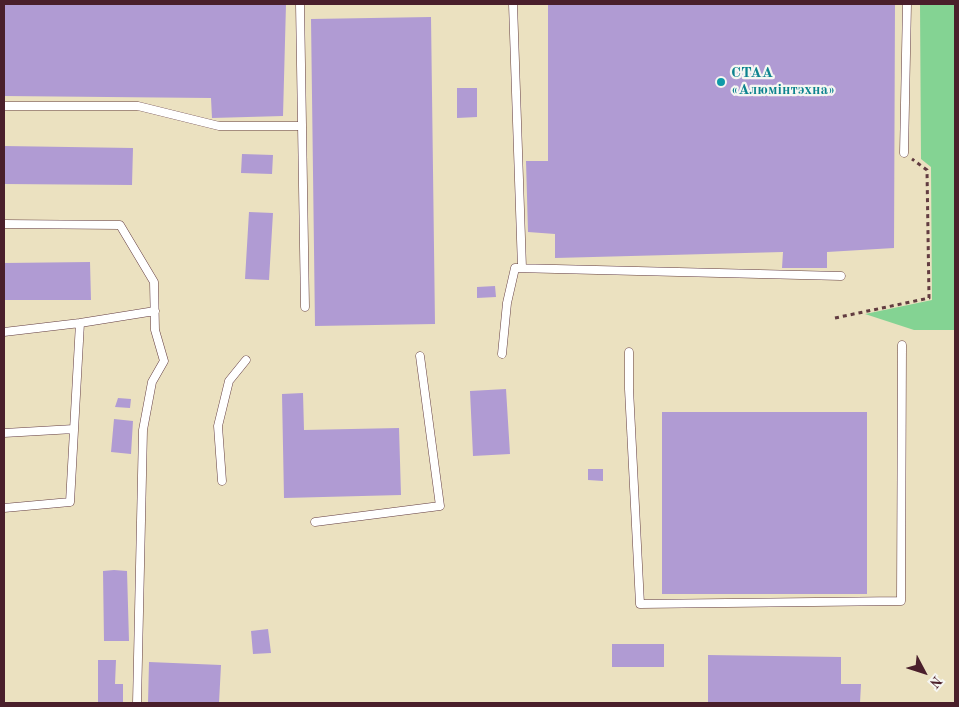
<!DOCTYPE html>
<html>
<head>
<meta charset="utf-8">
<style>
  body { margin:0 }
  #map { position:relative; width:959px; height:707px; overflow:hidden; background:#ebe1c0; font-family:"Old Standard TT",serif }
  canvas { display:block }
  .frame { position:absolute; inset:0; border:5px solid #4a1f2b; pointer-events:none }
  .north { position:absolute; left:899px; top:647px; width:50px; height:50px; -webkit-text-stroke:4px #f6f6f2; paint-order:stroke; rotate:130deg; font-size:14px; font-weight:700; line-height:20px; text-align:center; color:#4a1f2b }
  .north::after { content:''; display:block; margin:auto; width:18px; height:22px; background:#4a1f2b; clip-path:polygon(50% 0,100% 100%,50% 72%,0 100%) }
</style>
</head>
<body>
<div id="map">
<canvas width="959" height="707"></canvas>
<div class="frame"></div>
<div class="north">N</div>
</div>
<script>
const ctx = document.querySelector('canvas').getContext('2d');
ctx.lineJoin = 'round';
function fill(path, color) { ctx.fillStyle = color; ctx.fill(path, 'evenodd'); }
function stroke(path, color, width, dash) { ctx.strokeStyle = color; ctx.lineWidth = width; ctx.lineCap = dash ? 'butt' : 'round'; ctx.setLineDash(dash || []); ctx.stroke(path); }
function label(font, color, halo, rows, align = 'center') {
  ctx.font = font + ' "Old Standard TT",serif'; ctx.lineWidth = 4.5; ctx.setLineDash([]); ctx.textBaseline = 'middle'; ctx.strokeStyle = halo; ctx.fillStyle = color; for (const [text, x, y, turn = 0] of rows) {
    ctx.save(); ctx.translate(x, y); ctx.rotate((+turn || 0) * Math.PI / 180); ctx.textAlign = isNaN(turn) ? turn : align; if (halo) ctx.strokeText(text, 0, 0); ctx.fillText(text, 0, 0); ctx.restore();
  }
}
fill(new Path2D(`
  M920,4H955V330H914L865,314L932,300L931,167L921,159Z`), '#84d393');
fill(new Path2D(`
  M4,4H286L283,116L212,118L211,98L4,96Z
  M548,4H895L894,248L827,252V268H782L783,252L555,258V234L528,232L526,161H548Z
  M431,17L435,324L315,326L311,19Z
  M457,88H477V117L457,118Z
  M4,146L133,148L132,185L4,184Z
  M242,154L273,155L272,174L241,173Z
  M249,212L273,213L269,280L245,279Z
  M90,262L91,300H4V263Z
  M495,286L496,297L477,298V287Z
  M506,389L510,454L473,456L470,391Z
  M303,393L304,430L399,428L401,495L284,498L282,394Z
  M118,398L131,399L130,408L115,407Z
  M662,412H867V594H662Z
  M114,419L133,421L131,454L111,452Z
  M588,469H603V481L588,480Z
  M114,570L127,571L129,641H104L103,571Z
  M268,629L271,653L253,654L251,631Z
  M612,644H664V667H612Z
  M708,655L841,657V684H861L860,703H708Z
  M98,660H116L115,684H123V703H98Z
  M149,662L221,665L219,703H148Z`), '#b09bd3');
const service = new Path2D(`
  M300,4L305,307
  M513,4L522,268
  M4,106H138L219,126H302
  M904,153L907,4
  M4,224L120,225L154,282L155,330L164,361L152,382L143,430L137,703
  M4,332L80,323
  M629,352V389L640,604L901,601L902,345
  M502,354L507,303L515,268L841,276
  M4,433L74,429
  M222,481L218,426L229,381L246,360
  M4,508L70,502L80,323L155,311
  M315,522L440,506L420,356`);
stroke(service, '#623c41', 9);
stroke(new Path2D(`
  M835,318L929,298L927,170L912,159`), '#623c41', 3, [4, 4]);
stroke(service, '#fff', 8);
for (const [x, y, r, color] of [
  [721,82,5,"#0f9aa8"]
]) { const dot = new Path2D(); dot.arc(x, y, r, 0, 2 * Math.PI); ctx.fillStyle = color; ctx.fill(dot); stroke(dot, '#f6f6f2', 2); }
label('bold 15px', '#0d838f', '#f6f6f2', [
  ["СТАА",731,73],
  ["«Алюмінтэхна»",731,90]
], 'left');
</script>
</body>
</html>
